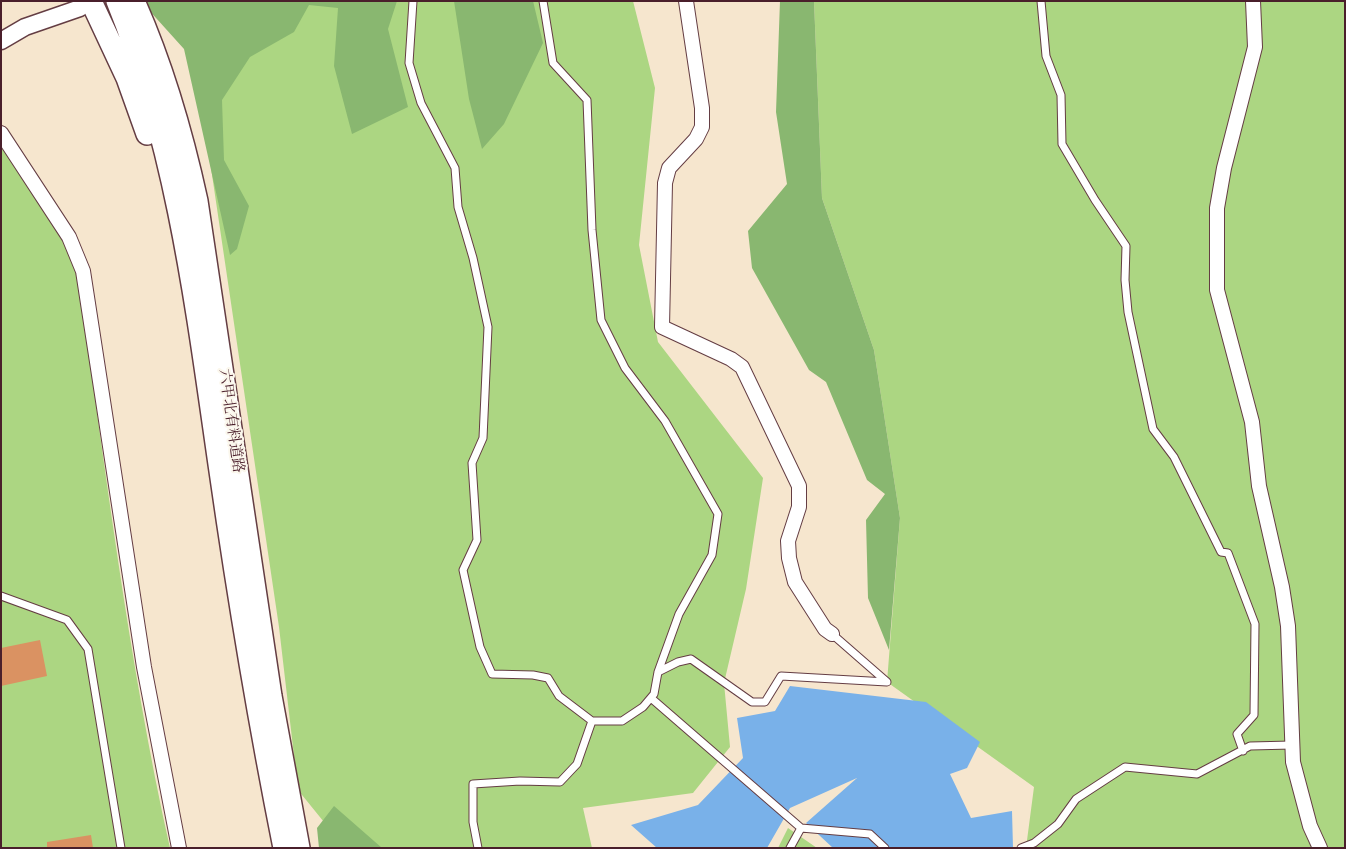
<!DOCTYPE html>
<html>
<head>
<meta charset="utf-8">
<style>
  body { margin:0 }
  #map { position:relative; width:1346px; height:849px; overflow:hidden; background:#f6e6ce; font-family:"IM FELL English",serif }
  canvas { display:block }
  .frame { position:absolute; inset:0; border:2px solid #4a1f2b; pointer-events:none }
</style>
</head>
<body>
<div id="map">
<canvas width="1346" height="849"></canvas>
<div class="frame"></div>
</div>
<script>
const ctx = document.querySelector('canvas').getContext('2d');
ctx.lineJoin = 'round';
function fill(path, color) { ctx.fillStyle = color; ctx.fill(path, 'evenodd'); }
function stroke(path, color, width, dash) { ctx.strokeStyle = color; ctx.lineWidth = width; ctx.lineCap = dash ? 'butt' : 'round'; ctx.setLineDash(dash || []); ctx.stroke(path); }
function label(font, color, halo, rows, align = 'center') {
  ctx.font = font + ' "IM FELL English","Noto Serif JP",serif'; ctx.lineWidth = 4; ctx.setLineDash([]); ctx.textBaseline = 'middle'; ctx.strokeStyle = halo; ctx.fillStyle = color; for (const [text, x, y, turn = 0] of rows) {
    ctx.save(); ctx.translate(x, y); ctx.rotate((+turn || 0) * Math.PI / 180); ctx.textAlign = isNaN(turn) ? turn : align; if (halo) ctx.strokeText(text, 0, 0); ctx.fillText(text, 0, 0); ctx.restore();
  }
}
fill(new Path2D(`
  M268,1H633L655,88L639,245L658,342L763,478L746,589L724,683L730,747L693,793L583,808L592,848H345L298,790L279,627L211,168L200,59Z
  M814,1H1345V848H1026L1034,787L887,682L900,518L874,350L822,198Z
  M1,139L65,240L78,275C105,466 128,659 170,848H1Z
  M788,828L817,848H778Z`), '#acd682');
fill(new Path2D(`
  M144,1H397L388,29L408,107L352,134L334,66L338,8L309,5L294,32L250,57L222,100L224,160L249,206L237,249L230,255L184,49L147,8Z
  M454,1H533L543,43L504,124L482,149L469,99Z
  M780,1H814L822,198L874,350L900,518L889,650L868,598L866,520L885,494L867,480L826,382L809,370L752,268L748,231L787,184L776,112Z
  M334,806L382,848H319L317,828Z`), '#89b770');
fill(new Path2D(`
  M790,686L926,702L980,742L967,768L950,774L971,818L1012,811L1013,848H833L806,823L857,778L790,808L767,848H657L631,825L698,805L743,758L737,718L775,711Z`), '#79b1e9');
fill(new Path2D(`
  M40,640L47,676L1,686V648Z
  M91,835L93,848H47V842Z`), '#da9262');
const service = new Path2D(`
  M413,1L409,63L421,103L455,168L458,207L473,258L488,327L483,438L472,463L477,540L463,570L480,647L492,674L533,675L548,678L559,696L592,721H622L643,707L654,694L658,672L678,662L691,659L752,702H765L781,676L887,682L832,634
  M543,1L553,63L587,100L592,230L601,320L625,368L665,421L718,514L712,555L679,614L658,672
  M1041,1L1046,56L1061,95L1062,144L1095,200L1126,246L1125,280L1128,312L1153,429L1174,457L1221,552L1228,553L1255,624L1254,715L1237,734L1243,751
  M1,596L67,620L88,649L121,848
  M651,698L801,828
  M478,848L473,822V784L520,781L560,782L577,764L592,721
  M790,848L801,828L870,834L885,848
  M1021,848L1034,843L1058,824L1076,799L1125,767L1197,774L1250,746L1292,745`);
const minor = new Path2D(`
  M686,1L702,108V127L696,139L669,168L665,183L662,327L731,359L742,367L799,486V507L788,541L789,558L795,582L825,629L832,634
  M1253,1L1255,47L1224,168L1217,208V290L1252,422L1259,486L1282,587L1288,626L1293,762L1310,826L1320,848
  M1,133L69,237L83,271L144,667L179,848`);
const tertiary = new Path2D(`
  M1,41L25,27L80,8`);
const primary = new Path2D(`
  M91,1L127,78L147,134
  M117,1C178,151 197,312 220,471C238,597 259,723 284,848
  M134,1C163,66 182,132 197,201L271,696L299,848`);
stroke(service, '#643d43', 9);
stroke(minor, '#643d43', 16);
stroke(tertiary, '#643d43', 19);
stroke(primary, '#643d43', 24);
stroke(service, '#fff', 7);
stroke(minor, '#fff', 14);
stroke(tertiary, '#fff', 16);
stroke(primary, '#fff', 21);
label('15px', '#4a1f2b', '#fbf7ec', [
  ["六甲北有料道路",230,421,82]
]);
</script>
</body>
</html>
